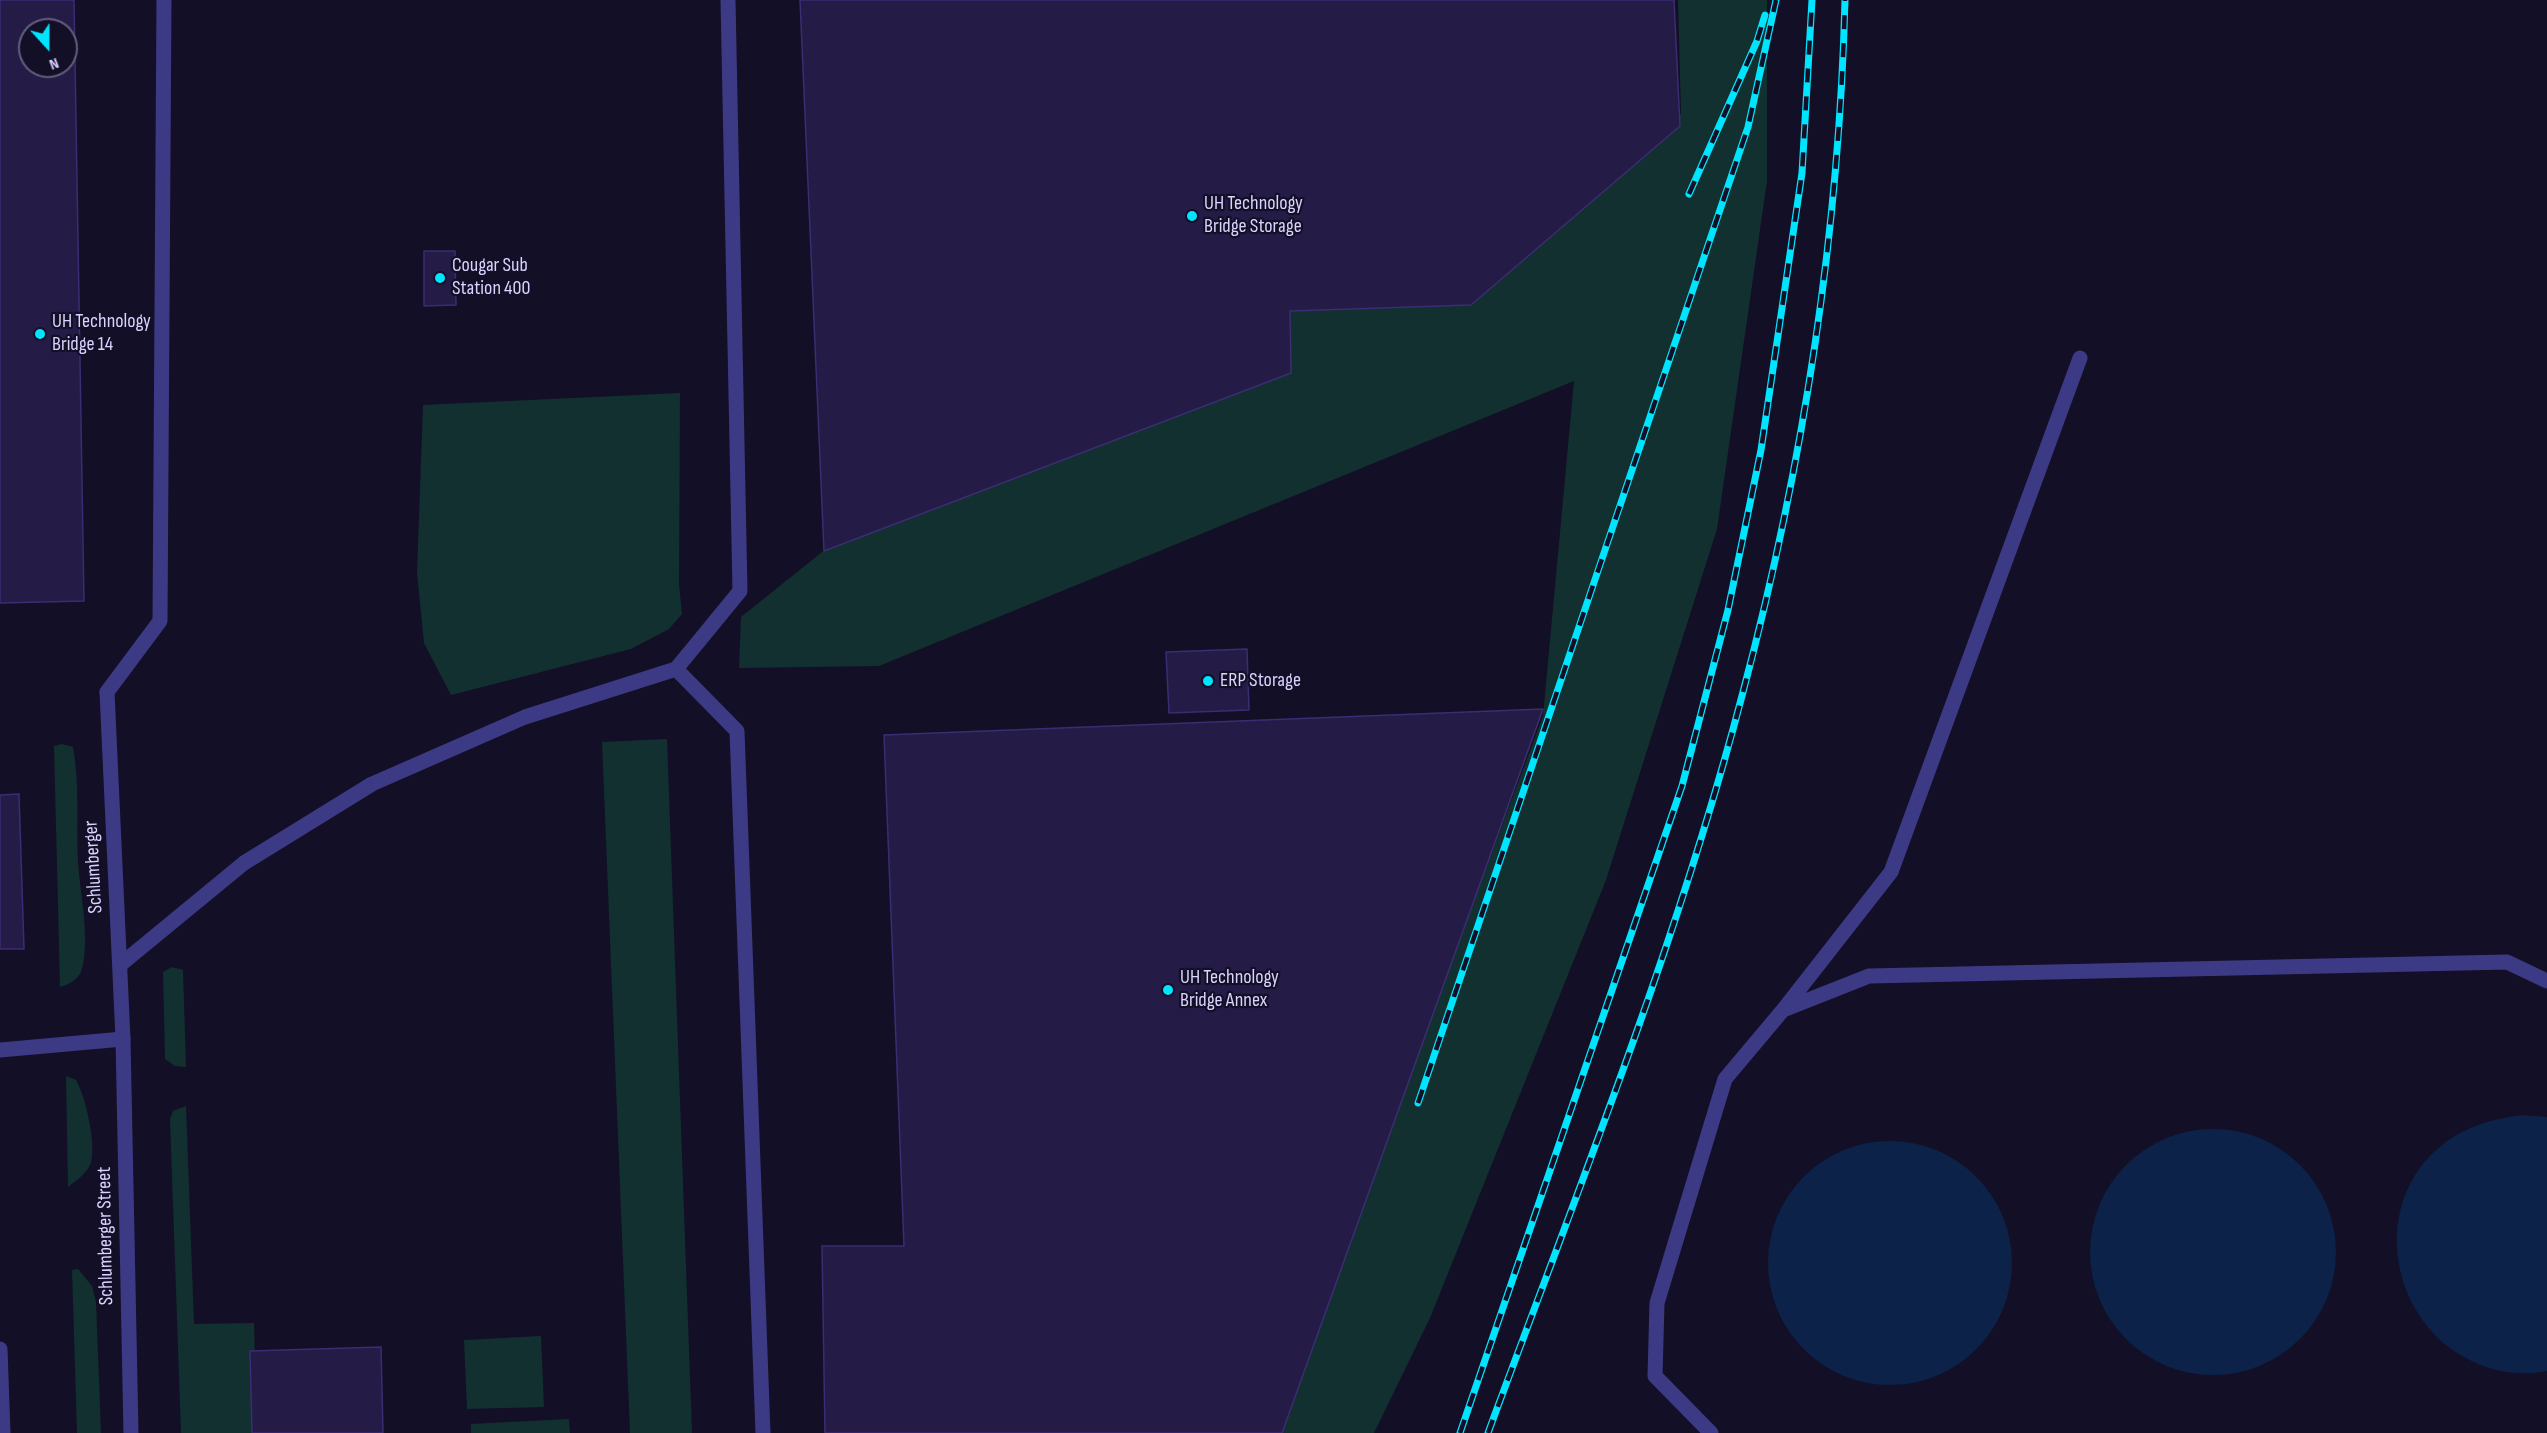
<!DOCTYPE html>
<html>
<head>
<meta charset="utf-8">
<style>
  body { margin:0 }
  #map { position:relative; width:2547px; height:1433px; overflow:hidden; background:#130f26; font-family:"Sofia Sans Condensed",sans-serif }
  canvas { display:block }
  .north { position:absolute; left:18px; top:18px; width:60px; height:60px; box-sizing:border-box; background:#130f26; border:2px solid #625e7d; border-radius:50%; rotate:159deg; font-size:16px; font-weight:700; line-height:24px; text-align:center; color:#d9d4ff }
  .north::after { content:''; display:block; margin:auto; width:21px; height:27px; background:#00e5ff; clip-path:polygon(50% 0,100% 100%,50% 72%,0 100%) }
</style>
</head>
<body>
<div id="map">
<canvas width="2547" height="1433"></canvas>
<div class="north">N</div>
</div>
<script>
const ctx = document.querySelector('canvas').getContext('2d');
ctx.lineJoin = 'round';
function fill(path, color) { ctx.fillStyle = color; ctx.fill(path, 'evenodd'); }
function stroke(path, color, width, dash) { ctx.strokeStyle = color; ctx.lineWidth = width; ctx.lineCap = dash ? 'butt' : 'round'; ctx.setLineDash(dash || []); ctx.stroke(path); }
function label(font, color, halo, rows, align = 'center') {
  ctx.font = font + ' "Sofia Sans Condensed",sans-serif'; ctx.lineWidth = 4.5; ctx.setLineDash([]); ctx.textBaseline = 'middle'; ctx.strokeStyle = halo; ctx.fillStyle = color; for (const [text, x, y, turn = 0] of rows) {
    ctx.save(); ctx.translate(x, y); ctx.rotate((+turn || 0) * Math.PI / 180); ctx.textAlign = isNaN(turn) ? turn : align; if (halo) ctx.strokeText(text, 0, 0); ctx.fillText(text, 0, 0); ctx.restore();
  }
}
fill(new Path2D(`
  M1678,0H1767V181L1717,529L1606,880L1430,1318L1374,1433H1275L1543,716L1574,381L879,666L739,668L741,617L832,544L1281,305L1473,303L1681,114Z
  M680,393L679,584L682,614L669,629L631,649L451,695L424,643L417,573L423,405Z
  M667,739L692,1433H630L602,742Z
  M62,744L73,747C80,785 76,824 78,862C80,893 91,942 81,972C77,980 68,985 60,987L54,746Z
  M172,967L183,970L186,1067L175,1066L165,1059L163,972Z
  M66,1076L76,1080C86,1098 96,1142 91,1163C88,1172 76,1181 68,1187Z
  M186,1106L194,1324L254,1323L257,1433H181L170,1119L173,1111Z
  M78,1269L92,1286L96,1302L101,1433H77L72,1270Z
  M541,1336L544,1407L467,1409L464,1340Z
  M569,1419L570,1433H471V1424Z`), '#12302f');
fill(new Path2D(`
  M2522,1115L2547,1117V1371C2518,1377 2489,1371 2464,1357C2388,1315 2371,1201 2442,1145C2466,1126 2492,1119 2522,1115Z
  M2090 1252a123 123 0 1 1 246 0a123 123 0 1 1-246 0Z
  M1768 1263a122 122 0 1 1 244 0a122 122 0 1 1-244 0Z`), '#0c2248');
const building = new Path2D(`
  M0,0H74L84,601L0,603ZM30,30H66V66H30Z
  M800,0H1674L1680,126L1471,305L1290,311L1291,373L824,551Z
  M424,251H455L456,305L424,306Z
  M1247,649L1249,710L1169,713L1166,652Z
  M1543,709L1282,1433H825L822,1246H904L884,735Z
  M19,794L24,949H0V795Z
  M381,1347L383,1433H252L250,1351Z`);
fill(building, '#241b47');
stroke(building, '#3b2d73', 1.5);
stroke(new Path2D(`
  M676,669L737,731L763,1433
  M107,692L160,621L164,0
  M120,965L244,863L372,784L525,717L676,669L740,591L728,0
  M1783,1010L1891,872L2080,358
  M0,1050L123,1039
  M0,1349L3,1433
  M1711,1433L1655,1376L1657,1303L1725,1079L1783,1010L1869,976L2507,962L2547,981`), '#3d3a85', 15);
stroke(new Path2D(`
  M107,692L123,1039L131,1433`), '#3d3a85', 15);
const rail = new Path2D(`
  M1689,194L1757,41L1765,15
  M1418,1103L1748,127L1776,0
  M1460,1433L1682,786L1728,610L1761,450L1802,173L1812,0
  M1488,1433C1578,1189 1677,945 1743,692C1803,466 1839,234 1845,0`);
stroke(rail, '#00e5ff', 7);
stroke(rail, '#130f26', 4.5, [14]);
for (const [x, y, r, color] of [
  [1192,216,6,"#00e5ff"],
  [440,278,6,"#00e5ff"],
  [40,334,6,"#00e5ff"],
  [1208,681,6,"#00e5ff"],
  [1168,990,6,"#00e5ff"]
]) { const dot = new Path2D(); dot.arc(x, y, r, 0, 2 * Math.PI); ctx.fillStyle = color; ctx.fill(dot); stroke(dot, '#130f26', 2); }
label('20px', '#d9d4ff', '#130f26', [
  ["UH Technology",1204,204],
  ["Bridge Storage",1204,227],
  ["Cougar Sub",452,266],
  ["Station 400",452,289],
  ["UH Technology",52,322],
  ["Bridge 14",52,345],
  ["ERP Storage",1220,681],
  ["UH Technology",1180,978],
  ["Bridge Annex",1180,1001]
], 'left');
label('20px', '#d9d4ff', '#130f26', [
  ["Schlumberger",94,867,-93],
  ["Schlumberger Street",106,1236,-91]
]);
</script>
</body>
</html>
